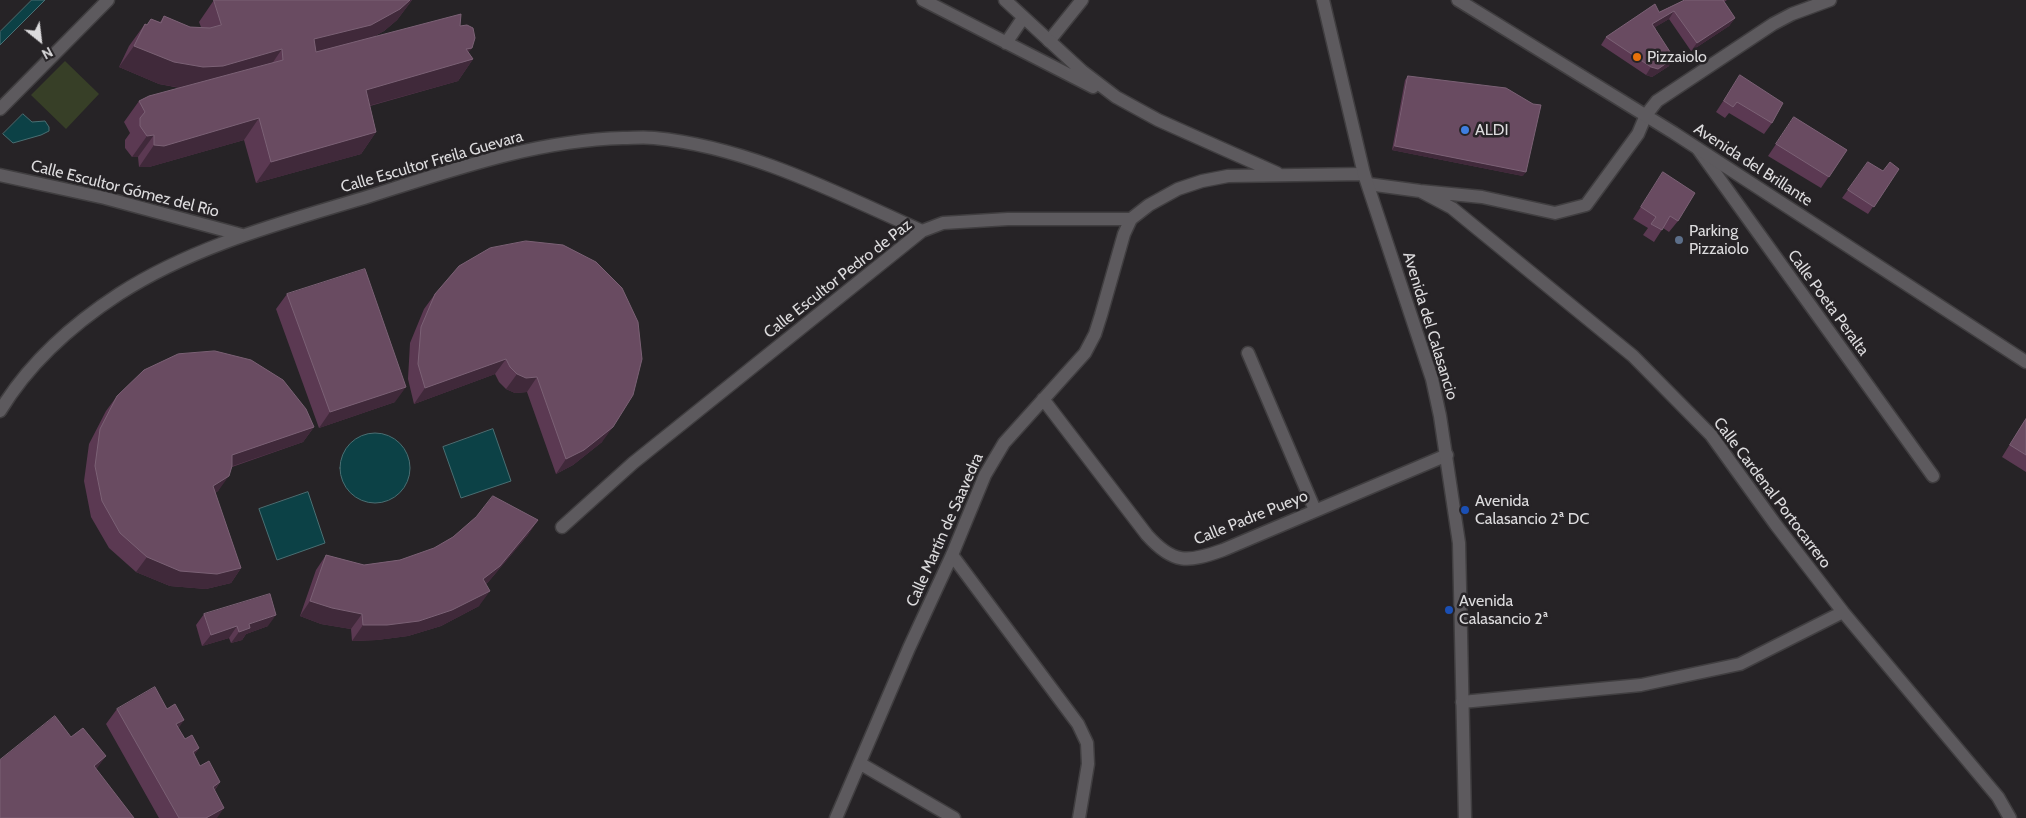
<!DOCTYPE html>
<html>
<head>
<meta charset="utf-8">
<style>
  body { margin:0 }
  #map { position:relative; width:2026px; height:818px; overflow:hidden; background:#262326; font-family:Cabin,sans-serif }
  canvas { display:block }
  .north { position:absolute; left:15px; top:15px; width:50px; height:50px; -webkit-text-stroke:4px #262326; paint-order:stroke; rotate:151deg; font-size:14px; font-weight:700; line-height:20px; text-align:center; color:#dcdbdd }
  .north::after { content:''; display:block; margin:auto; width:18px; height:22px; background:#dcdbdd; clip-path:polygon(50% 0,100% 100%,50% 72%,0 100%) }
</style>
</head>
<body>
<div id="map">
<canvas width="2026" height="818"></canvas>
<div class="north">N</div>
</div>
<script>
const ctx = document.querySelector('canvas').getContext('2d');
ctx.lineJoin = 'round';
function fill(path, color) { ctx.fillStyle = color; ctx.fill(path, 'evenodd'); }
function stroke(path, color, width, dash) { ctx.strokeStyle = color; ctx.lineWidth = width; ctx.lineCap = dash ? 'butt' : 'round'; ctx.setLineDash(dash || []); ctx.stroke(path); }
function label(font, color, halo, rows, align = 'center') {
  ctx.font = font + ' Cabin,sans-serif'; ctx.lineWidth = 5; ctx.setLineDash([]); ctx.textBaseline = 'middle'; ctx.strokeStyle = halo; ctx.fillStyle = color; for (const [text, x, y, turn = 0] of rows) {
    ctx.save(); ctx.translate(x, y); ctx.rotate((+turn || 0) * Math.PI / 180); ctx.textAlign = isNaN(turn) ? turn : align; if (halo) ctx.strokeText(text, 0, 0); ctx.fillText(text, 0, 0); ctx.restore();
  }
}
fill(new Path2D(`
  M65,61L99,94L66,129L31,95Z`), '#373f27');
const water = new Path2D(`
  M32,0H45L0,45V32Z
  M23,114L32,122L45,121L49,127V131L41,135L13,143L3,134Z
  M493,429L511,481L461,498L443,447Z
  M340 468a35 35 0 1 1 70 0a35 35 0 1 1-70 0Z
  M308,492L325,543L277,560L259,509Z`);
fill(water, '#0c4146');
stroke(water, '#4a6f73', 1);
const pedestrian = new Path2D(`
  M1049,41L1082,0`);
const minor = new Path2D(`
  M923,0L1093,87
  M1005,0L1082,71L1116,97L1158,120L1277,173
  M1006,43L1023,18
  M0,109L108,0
  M1698,149L1933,476
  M0,175L105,198L242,235
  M1368,184L1420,191L1482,197L1555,213L1586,205L1638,134L1646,115
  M1420,191L1452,208L1633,356L1711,435L1776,525L1843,612L1998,797L2010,818
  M1248,353L1315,510
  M1043,399L1147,535C1173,564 1187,563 1223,550L1447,455
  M0,411C29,363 73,324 119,294C195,245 285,222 370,196C452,170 537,140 623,138C633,138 644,137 654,138C749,147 837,193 922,231
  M562,527L633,463L922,231L943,223L1008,219H1131L1149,205L1178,189L1202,181L1228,176L1364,174
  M952,555L1078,724L1087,743L1088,764L1079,818
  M1462,702L1641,685L1740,664L1843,612
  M861,764L954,818
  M836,818L909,648L952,555L985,475L1004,443L1085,353L1095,334L1101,315L1124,234L1131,219`);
const tertiary = new Path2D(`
  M1323,0L1364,174L1432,379L1440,416L1459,543L1465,818
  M1458,0L1674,133L2026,362
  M1646,115L1657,101L1773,24L1792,14L1830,0`);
stroke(pedestrian, '#403e40', 15);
stroke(minor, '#403e40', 15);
stroke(tertiary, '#403e40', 15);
stroke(pedestrian, '#5d5a5e', 12);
stroke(minor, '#5d5a5e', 12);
stroke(tertiary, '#5d5a5e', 12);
fill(new Path2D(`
  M214,0H412L397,20L384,31L373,37L460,26L472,48L468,52L473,59L458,81L370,106L376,132L361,154L256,183L244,140L149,167H139L138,157H132L125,148V140L130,133L124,122L139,101L180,88L159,84L119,67L129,46L145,24L147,25L151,19L160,22L164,16L190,27H201L199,22Z
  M1685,0H1727L1724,2L1735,18L1729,26L1691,51L1669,19L1655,27L1669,66L1652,77L1646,75L1601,45L1606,37Z
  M1740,75L1772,123L1764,134L1729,113L1725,118L1716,112Z
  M1408,76L1523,176L1392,150L1405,80Z
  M1794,117L1847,150L1821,188L1768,156Z
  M1868,162L1883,171L1899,169L1868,214L1842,198Z
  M1663,172L1678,221L1669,232L1663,228L1654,242L1643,235L1648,228L1633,219Z
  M287,294L395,402L319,428L276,309Z
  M435,294L638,322L602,442L573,465L556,474L527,392L515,393L506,389L499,382L495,374L414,404L408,379L410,343L424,309Z
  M117,396L314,427L303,442L232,467L218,491L215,493L241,568L231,583L206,589L170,586L136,572L109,548L91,517L84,481L89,444L106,411Z
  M2026,418V472L2002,457Z
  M538,520L527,536L489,581L486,584L479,606L441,626L408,636L377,640L352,641L351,629L321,624L300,616L316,570L326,555L364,565L400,560Z
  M204,614L268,626L246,634L242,640L231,643L229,638L202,646L196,625Z
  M117,709L178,728L185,739L199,748L194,755L200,766L220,782L215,790L217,818H159L106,724Z`), '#5b3952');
fill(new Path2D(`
  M410,0H412L397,20L384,31L356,46L299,61L314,39Z
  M1674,11L1669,19L1647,32L1652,24Z
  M1735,18L1729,26L1691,51L1697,43Z
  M134,46L282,49L267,71L188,89L159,84L119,67Z
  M472,48L461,63L473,59L458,81L350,111L366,90Z
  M1674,58L1669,66L1652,77L1646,75L1651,67Z
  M259,118L244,140L149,167H139L154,145Z
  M376,132L361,154L256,183L271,162Z
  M154,135L138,157H132L147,136Z
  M1395,146L1526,172L1523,176L1392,150Z
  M506,359L495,374L414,404L425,388Z
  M517,374L537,377L527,392L515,393L506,389Z
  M406,387L395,402L319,428L330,412Z
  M314,427L303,442L221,470L232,455Z
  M613,427L602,442L573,465L556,474L566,459Z
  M229,476L218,491L202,501L213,486Z
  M538,520L527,536L489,581L472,594L483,579Z
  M147,557L241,568L231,583L206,589L170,586L136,572Z
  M490,591L479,606L441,626L408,636L377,640L352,641L363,625Z
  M310,601L362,614L351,629L321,624L300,616Z
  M276,615L268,626L246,634L242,640L231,643L239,632L249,624Z
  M237,626L229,638L202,646L211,635Z
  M184,720L174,735L176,724Z
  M199,748L189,763L193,752Z
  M106,756L95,771L94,766Z
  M220,782L210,797L213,787Z
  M224,808L217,818H206Z`), '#40293a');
const building = new Path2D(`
  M214,0H410L400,9L371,25L314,39L316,52L461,14L460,26L467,25L473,28L475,38L472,48L466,49L473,59L366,90L376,132L271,162L259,118L164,146L154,145V135L147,136L140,126V118L145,112L139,101L149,96L283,60L282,49L223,66L203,67L174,62L134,46L145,24L147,25L151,19L161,23L164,16L190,27L210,28L221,25Z
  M1685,0H1723L1735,18L1697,43L1674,11L1652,24L1674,58L1658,69L1651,67L1606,37L1655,4L1659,12Z
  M1740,75L1783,103L1772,123L1737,102L1733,107L1724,101Z
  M1408,76L1506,88L1533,104L1541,105L1526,172L1395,146Z
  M1794,117L1847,150L1829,177L1776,144Z
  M1868,162L1883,171L1890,162L1899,169L1874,207L1848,190Z
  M1663,172L1695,193L1678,221L1670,216L1662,230L1651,224L1656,217L1641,207Z
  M526,241L563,245L596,262L622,288L638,322L642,359L633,395L613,427L584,450L566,459L537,377L526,378L517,374L510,367L506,359L425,388L418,364L421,327L435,294L459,266L490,248Z
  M365,269L406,387L330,412L287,294Z
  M215,351L251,360L283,380L306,409L314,427L232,455V466L229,476L213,486L241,568L217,574L180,571L147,557L120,533L102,501L95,466L100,429L117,396L144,370L178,354Z
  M2026,419V455L2010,445Z
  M493,496L538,520L500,566L483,579L490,591L452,610L419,621L387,625H363L362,614L332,608L310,601L326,555L364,565L400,560L434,548L453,537L476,517Z
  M270,594L276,615L249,624L250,628L239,632L237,626L211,635L204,614Z
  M155,687L167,709L175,704L184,720L176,724L185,739L192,735L199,748L193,752L200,766L209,761L220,782L213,787L224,808L206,818H179L117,709Z
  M55,716L71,737L83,728L106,756L94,766L134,818H0V760Z`);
fill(building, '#694b61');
stroke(building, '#7b6175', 1);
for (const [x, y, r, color] of [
  [1637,57,5,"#e8710a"],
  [1465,130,5,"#3f7fe0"],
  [1679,240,5,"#5c6f8a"],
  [1465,510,5,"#1a4fb4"],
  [1449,610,5,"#1a4fb4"]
]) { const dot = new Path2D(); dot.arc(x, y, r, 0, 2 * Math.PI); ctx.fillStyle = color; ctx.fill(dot); stroke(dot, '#262326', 2); }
label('16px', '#dcdbdd', '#262326', [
  ["Pizzaiolo",1647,57],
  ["ALDI",1475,130],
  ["Parking",1689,231],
  ["Pizzaiolo",1689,249],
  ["Avenida",1475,501],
  ["Calasancio 2ª DC",1475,519],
  ["Avenida",1459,601],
  ["Calasancio 2ª",1459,619]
], 'left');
label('16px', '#dcdbdd', '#262326', [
  ["Calle Escultor Freila Guevara",432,162,-16],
  ["Avenida del Brillante",1753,165,33],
  ["Calle Escultor Gómez del Río",125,189,14],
  ["Calle Escultor Pedro de Paz",838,279,-38],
  ["Calle Poeta Peralta",1828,303,54],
  ["Avenida del Calasancio",1430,326,73],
  ["Calle Cardenal Portocarrero",1772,493,53],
  ["Calle Padre Pueyo",1251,518,-22],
  ["Calle Martín de Saavedra",945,530,-66]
]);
</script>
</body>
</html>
